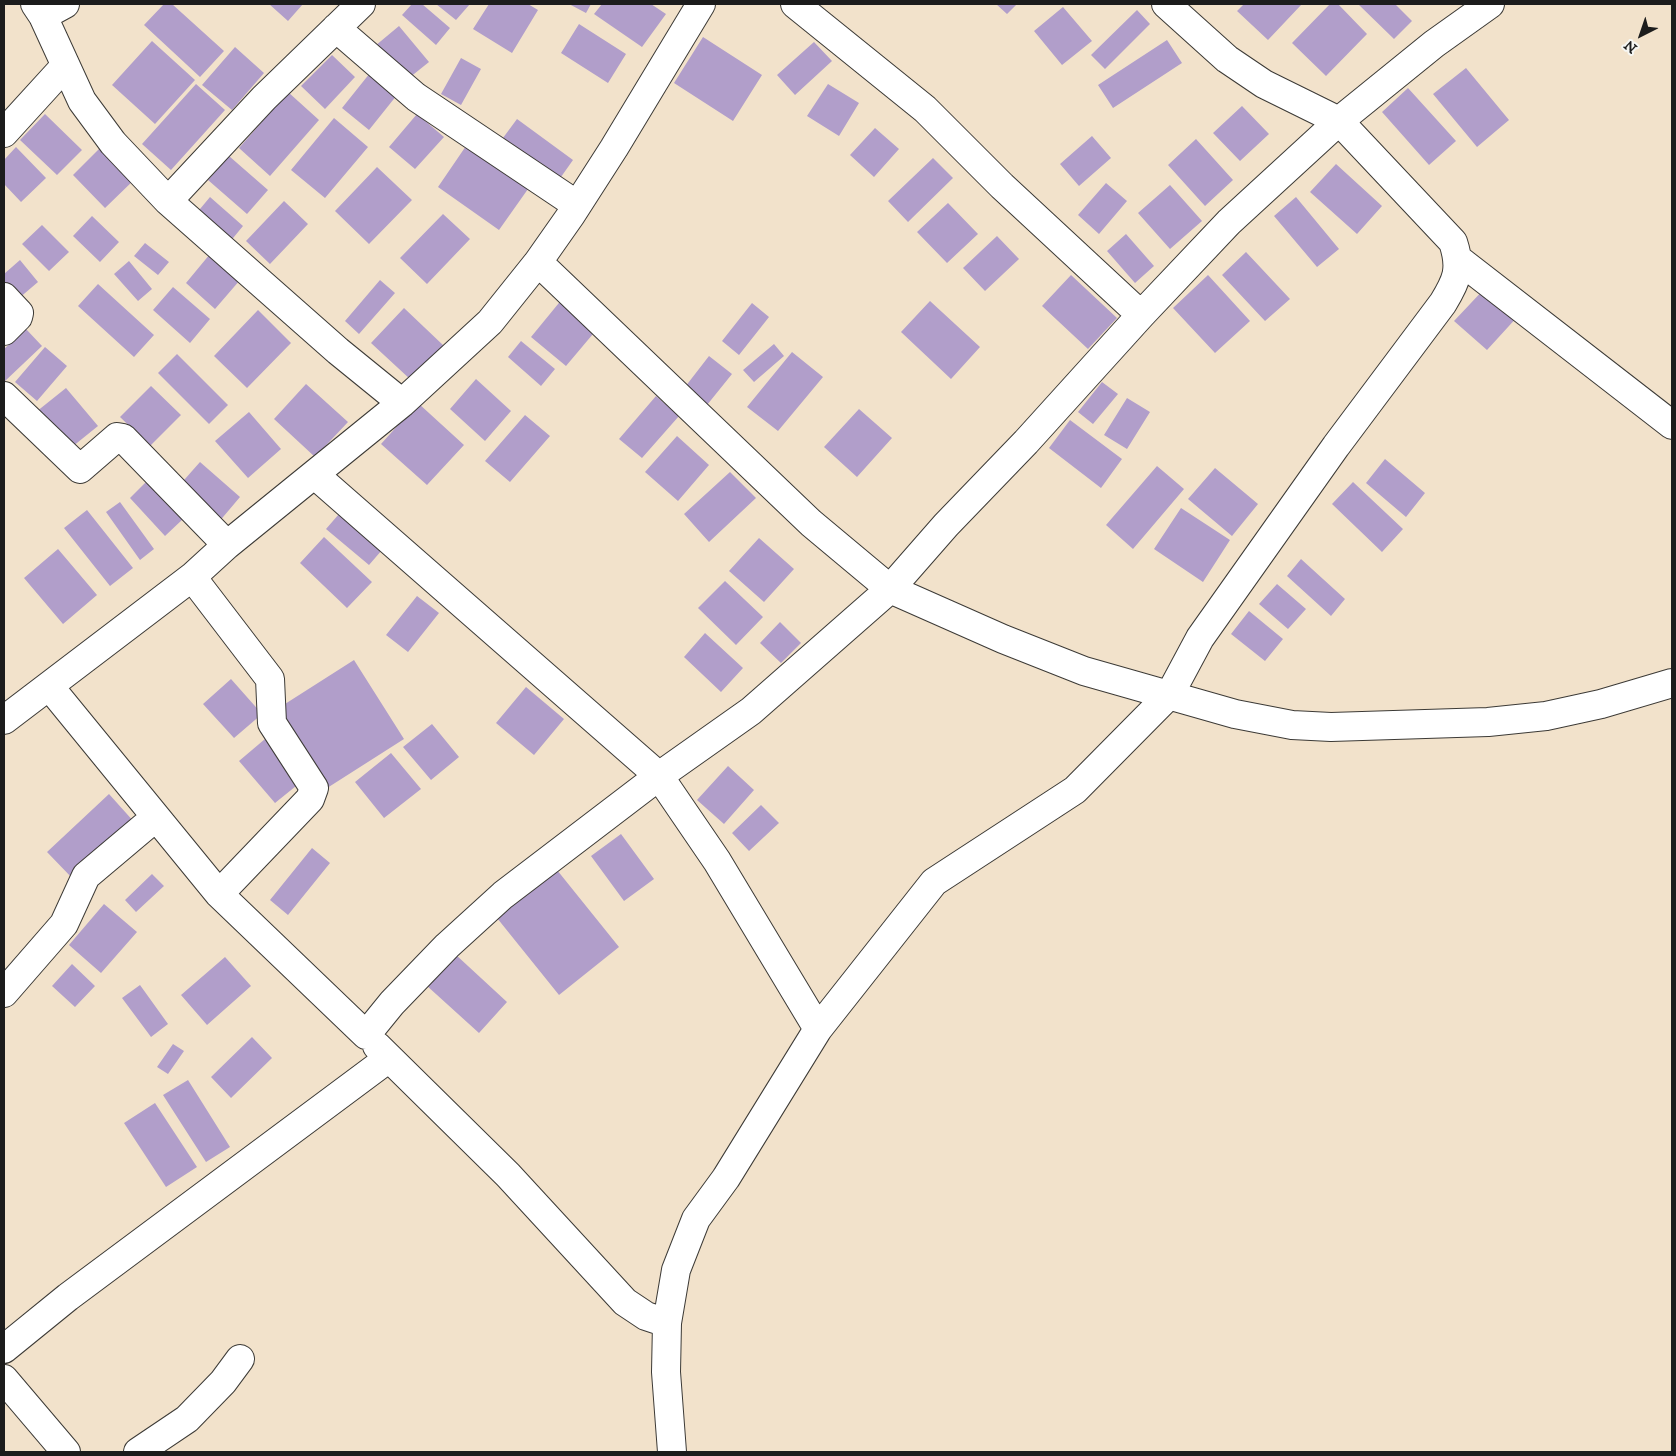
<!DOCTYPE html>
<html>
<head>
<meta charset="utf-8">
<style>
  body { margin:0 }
  #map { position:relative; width:1676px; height:1456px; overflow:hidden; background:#f2e2cb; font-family:"IM FELL DW Pica",serif }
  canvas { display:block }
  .frame { position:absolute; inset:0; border:5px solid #1c1c1c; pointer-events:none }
  .north { position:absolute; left:1616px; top:10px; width:50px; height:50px; -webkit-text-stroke:4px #f6f6f2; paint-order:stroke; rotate:221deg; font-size:14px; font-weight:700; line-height:20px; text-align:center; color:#1c1c1c }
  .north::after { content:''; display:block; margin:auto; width:18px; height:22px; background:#1c1c1c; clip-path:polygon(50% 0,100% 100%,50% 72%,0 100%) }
</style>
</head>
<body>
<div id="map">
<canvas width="1676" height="1456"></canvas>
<div class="frame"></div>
<div class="north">N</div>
</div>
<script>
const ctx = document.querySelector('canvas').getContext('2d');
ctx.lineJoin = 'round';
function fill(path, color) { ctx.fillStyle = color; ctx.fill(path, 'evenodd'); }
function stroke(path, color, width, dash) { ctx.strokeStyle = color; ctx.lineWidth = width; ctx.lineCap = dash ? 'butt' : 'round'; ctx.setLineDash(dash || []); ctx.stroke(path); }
fill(new Path2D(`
  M164,4H172L224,51L200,77L144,25Z
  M269,4H303L288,21Z
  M412,4H422L450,28L436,45L402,15Z
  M436,4H470L456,20Z
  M489,4H528L538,10L512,53L473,29Z
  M569,4H591L586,13Z
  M602,4H651L666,14L642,47L594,14Z
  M996,4H1017L1007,14Z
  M1244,4H1302L1268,40L1237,11Z
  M1330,4H1338L1367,34L1326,76L1292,43Z
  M1358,4H1395L1412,21L1394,39Z
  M1063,7L1092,41L1062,65L1034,31Z
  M1137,10L1150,24L1105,69L1091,55Z
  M579,24L626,54L608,83L561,53Z
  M399,26L429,62L404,82L375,46Z
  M703,37L762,75L733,121L674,83Z
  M1167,40L1182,63L1113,108L1098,85Z
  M152,41L195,80L155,124L112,85Z
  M814,42L832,61L795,95L777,75Z
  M235,47L264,73L232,110L202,85Z
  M332,55L355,77L325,109L301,86Z
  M461,58L481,69L461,105L441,94Z
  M1466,68L1509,120L1477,147L1433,94Z
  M370,73L397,95L369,130L342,108Z
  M196,84L225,110L171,170L142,144Z
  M828,84L859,103L839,136L807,116Z
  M1408,88L1456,141L1429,165L1382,112Z
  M288,92L319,120L270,176L239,148Z
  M1242,106L1269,134L1240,161L1213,133Z
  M45,114L82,150L57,175L20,140Z
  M417,114L444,137L415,169L389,147Z
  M334,118L368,147L325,198L291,170Z
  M517,119L573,160L556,184L500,142Z
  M875,128L899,149L874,177L850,155Z
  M1092,136L1111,158L1079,186L1060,164Z
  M1196,139L1233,180L1205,206L1168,165Z
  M103,145L136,178L105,208L73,175Z
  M466,146L528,189L499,230L438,187Z
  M16,147L46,178L21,202L4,184V160Z
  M229,156L268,190L247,214L208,180Z
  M933,158L953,178L908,222L888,201Z
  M1336,164L1382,206L1357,234L1310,192Z
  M377,167L412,200L369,244L335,211Z
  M1106,183L1127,201L1099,234L1078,215Z
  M1170,185L1202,221L1170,249L1138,213Z
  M210,197L243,226L229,243L195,215Z
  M1296,197L1339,249L1317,267L1274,216Z
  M284,201L308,224L270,264L246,241Z
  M948,203L978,234L947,263L917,232Z
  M443,214L470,239L427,284L400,258Z
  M92,216L119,242L100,262L73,236Z
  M42,225L69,252L49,271L22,244Z
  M1126,234L1154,266L1135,283L1107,251Z
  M997,236L1019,259L985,291L963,268Z
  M145,243L169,262L158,275L134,256Z
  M1246,252L1290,299L1265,321L1222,275Z
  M210,254L240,280L215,309L186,283Z
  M20,260L38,282L18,299L4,282V274Z
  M129,261L152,289L138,301L114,274Z
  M1071,275L1117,318L1088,349L1042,306Z
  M1208,275L1250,321L1215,353L1173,308Z
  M380,280L395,293L359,334L345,321Z
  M98,284L154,335L134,357L78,306Z
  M1487,286L1519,315L1487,350L1454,321Z
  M173,287L210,319L190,343L153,310Z
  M563,298L598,328L566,366L531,337Z
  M930,301L980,347L951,379L901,332Z
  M752,303L769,317L739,355L722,341Z
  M404,308L444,346L411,380L371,343Z
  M258,310L291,343L247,388L214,356Z
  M26,329L42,346L4,382V349Z
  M521,341L555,369L541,386L508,357Z
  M774,344L784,356L754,382L743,370Z
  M45,347L67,366L37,401L15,382Z
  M792,352L823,377L778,431L747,407Z
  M177,354L228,405L209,424L158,373Z
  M709,356L732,374L707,405L685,387Z
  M476,379L511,411L485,441L450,409Z
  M1102,382L1118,394L1093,424L1078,412Z
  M306,384L348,422L315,457L274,419Z
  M151,386L181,415L150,446L120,417Z
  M66,388L98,426L67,451L36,412Z
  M656,396L679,416L642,458L619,439Z
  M1127,398L1150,412L1127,449L1104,435Z
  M418,403L464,445L427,485L381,444Z
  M859,409L892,438L857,477L824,447Z
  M249,412L281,449L248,478L215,441Z
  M525,415L550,436L510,482L485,461Z
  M1070,420L1122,459L1101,488L1049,448Z
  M677,436L709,465L678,501L645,472Z
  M1385,459L1425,493L1406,517L1366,483Z
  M200,462L240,497L218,523L177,488Z
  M1157,466L1184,489L1133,549L1106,525Z
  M1215,468L1258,504L1232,536L1188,499Z
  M730,472L756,498L709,542L684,514Z
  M147,481L183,519L165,536L130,498Z
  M1353,482L1403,529L1382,552L1332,504Z
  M120,502L154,549L140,560L106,512Z
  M1181,508L1230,540L1203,582L1154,549Z
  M87,510L133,568L110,586L64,528Z
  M339,514L382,550L369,565L326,529Z
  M324,537L372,582L347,608L300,563Z
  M759,538L794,569L764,602L729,571Z
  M58,549L97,595L63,624L24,578Z
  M1301,559L1345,599L1331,616L1287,576Z
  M725,581L763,617L736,645L698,608Z
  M1277,584L1306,609L1288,629L1259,604Z
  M417,596L439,613L408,652L386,635Z
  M1249,611L1283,639L1265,661L1231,634Z
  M780,622L801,643L781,663L760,643Z
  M705,633L743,668L721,692L684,657Z
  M354,660L404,739L324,790L274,711Z
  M231,679L262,714L234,738L203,704Z
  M526,687L564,719L534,755L496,723Z
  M432,724L459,757L431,780L403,747Z
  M265,739L301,782L275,803L239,761Z
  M391,753L421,789L384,818L355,782Z
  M728,766L754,790L724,824L697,800Z
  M109,794L135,823L74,880L47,852Z
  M761,805L779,823L749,851L732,833Z
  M621,834L654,879L624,901L591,856Z
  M312,848L330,863L288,915L270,900Z
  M557,870L619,947L559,995L497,918Z
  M152,874L164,886L136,912L125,900Z
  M104,904L137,932L101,973L69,945Z
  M455,954L507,1002L479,1033L426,985Z
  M225,957L251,986L207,1025L181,995Z
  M72,964L95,986L75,1007L52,986Z
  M140,985L168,1024L151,1037L122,998Z
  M252,1037L272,1058L231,1098L211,1077Z
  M173,1044L184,1051L168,1074L157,1067Z
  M188,1080L230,1147L206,1162L163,1095Z
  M155,1103L197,1167L166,1187L124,1123Z`), '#b19eca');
const minor = new Path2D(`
  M35,4L43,16L82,101L113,143L168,201L338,351L402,403
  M795,4L925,109L1002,186L1141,315
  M43,16L65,4
  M336,28L416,97L577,205
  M4,133L65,66
  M168,201L264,98L361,4
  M1458,259L1672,425
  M538,262L811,523L890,589L1003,639L1084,671L1235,714L1292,725L1331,727L1488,722L1546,716L1601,704L1672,683
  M4,297L19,313L18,317L4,331
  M4,396L80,469L117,437L123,438L227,545
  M315,475L659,776L717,861L818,1029
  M192,577L270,679L272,723L314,788L310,799L219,894
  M49,686L219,894L366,1035L392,1003L447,946L503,895L659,776L751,711L890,589L946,525L1026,442L1141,315L1229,222L1339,121L1434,44L1490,4
  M4,720L192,577L227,545L402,403L490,322L538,262L571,215L614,148L701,4
  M4,993L64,924L86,876L156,817
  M377,1046L508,1175L625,1302L646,1316L667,1323
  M4,1349L68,1297L389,1058
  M4,1379L66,1452
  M138,1452L187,1419L223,1382L240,1359
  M672,1452L666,1372L667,1323L676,1270L696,1219L726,1178L818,1029L934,882L1075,790L1170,694L1200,638L1336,446L1443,303C1457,280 1462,269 1453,242L1339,121L1264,84L1227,59L1166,4`);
stroke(minor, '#3c3a36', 30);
stroke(minor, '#fff', 28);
</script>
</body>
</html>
